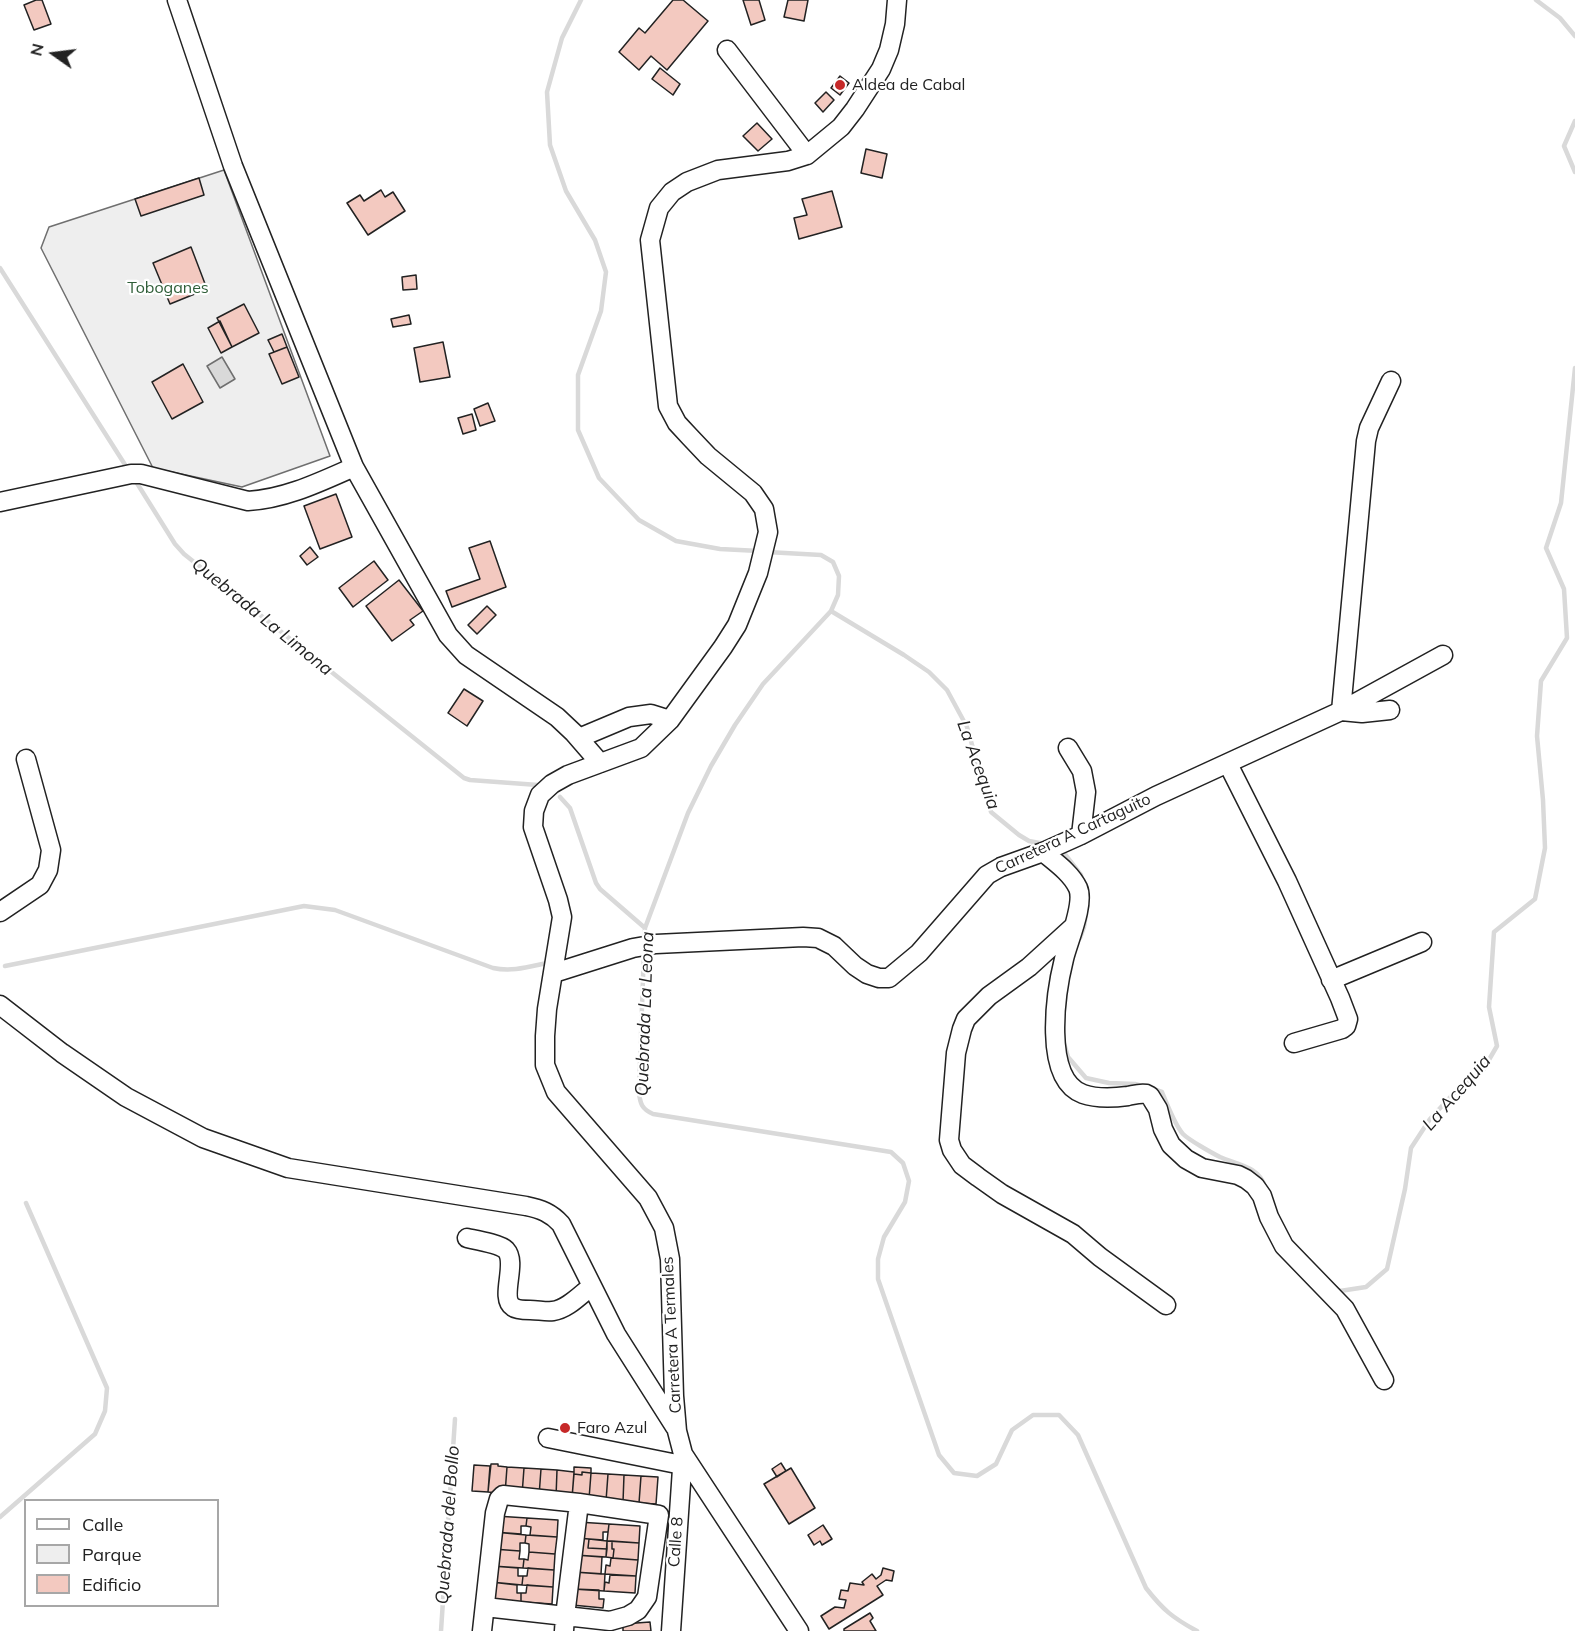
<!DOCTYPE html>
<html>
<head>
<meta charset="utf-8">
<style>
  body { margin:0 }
  #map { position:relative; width:1575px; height:1631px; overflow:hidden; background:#fff; font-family:Mulish,sans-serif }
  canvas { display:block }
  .legend { position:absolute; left:24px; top:1499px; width:195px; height:108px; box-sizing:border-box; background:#fff; border:2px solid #a7a7a7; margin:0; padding:8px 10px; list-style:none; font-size:18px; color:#222 }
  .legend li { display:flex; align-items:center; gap:12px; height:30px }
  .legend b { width:30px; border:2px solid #a7a7a7 }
  .north { position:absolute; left:24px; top:24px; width:60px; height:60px; -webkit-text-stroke:4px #fff; paint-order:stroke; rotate:284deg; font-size:16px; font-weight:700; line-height:24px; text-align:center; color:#222 }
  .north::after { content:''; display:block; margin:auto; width:21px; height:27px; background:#222; clip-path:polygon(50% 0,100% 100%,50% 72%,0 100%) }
</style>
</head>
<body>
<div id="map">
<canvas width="1575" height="1631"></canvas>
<ul class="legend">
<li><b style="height:8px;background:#fff"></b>Calle</li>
<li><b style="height:16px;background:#eee"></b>Parque</li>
<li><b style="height:16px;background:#f3c9c0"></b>Edificio</li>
</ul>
<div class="north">N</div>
</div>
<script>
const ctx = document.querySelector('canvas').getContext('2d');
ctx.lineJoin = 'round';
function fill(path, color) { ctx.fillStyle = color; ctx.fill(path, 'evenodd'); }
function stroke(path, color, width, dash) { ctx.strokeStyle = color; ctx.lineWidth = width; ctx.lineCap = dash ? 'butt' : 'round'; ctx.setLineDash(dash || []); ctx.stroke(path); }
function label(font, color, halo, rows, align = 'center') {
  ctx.font = font + ' Mulish,sans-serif'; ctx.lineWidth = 4.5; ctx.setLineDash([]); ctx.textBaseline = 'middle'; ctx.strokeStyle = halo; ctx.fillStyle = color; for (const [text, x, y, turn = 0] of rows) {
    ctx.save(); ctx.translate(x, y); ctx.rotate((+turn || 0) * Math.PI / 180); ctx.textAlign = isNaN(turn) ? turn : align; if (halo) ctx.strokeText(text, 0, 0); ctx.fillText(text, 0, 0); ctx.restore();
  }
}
const green = new Path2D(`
  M224,170L330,456L242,487L153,468L41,248L49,227Z`);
fill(green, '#eee');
stroke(green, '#6f6f6f', 1.5);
const water = new Path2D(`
  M222,357L235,379L220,388L207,366Z`);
fill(water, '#d9d9d9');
stroke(water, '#6f6f6f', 1.5);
stroke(new Path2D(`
  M581,0L562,38L547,92L550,145L566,191L595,240L606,272L601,311L578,375V430L599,478L639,520L676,541L720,549L759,551
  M1536,0L1560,18L1575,36
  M1575,121L1564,146L1575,172
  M0,268L129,471
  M135,480L175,544L184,554L464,778L470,780L538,785
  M831,611L904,655L929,672L947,690L967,727L991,812L1019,835L1029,841L1045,844
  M560,797L570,808L596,883L600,889L645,928
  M1064,853L1081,875L1083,883
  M1080,938L1084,927L1086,914
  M644,941L645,928L688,813L711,766L735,725L763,684L831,611L838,595L839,576L833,562L821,555L767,552
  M644,950L639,1092C640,1104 642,1109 653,1114L891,1152L903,1163L909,1181L905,1202L884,1237L878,1259V1279L939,1455L954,1473L977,1476L996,1464L1012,1430L1033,1415H1059L1078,1435L1146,1588C1163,1610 1173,1618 1197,1631
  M5,966L304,906L335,910L493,968C512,972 528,967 547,963
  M1064,1043L1068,1057L1086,1078L1109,1083L1135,1084L1142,1086
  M1153,1089L1162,1092C1167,1104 1175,1125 1183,1134C1189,1140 1212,1153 1220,1157C1237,1165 1259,1166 1265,1187
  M1335,1287L1340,1291L1366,1287L1387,1269L1405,1189L1411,1148L1430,1119L1455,1092L1483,1070L1497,1046L1489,1007L1494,932L1535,899L1545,848L1543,800L1537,736L1541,681L1567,638L1564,589L1546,548L1561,503L1575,368
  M0,1517L95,1434L105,1411L107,1388L26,1203
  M441,1631L455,1419`), '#d9d9d9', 4.5);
const building = new Path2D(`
  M36,0H42L51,24L34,30L24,5Z
  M673,0H683L708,21L667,70L651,56L639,70L619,52L639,28L645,33Z
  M743,0H759L765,20L751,25Z
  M788,0H808L804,21L784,17Z
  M660,68L680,84L673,95L652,79Z
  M840,76L849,83L840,95L831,88Z
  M826,92L834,100L823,112L815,103Z
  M757,123L772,139L758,151L743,136Z
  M866,149L887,154L882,178L861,173Z
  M199,178L204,195L141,216L135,199Z
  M381,190L385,197L393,192L405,211L368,235L347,203L360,195L364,201Z
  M832,191L842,227L799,239L794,218L807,215L802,199Z
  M191,247L207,289L170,304L153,263Z
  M416,275L417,289L403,290L402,277Z
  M244,304L259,333L232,347L217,318Z
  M409,315L411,324L393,327L391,319Z
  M220,321L232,347L221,353L208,328Z
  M282,334L287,347L274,352L268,340Z
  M443,342L450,377L420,382L414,348Z
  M287,347L299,377L282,384L269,354Z
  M183,364L203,402L172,419L152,382Z
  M488,403L495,421L480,426L474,409Z
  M472,414L476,430L463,434L458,418Z
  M336,494L352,537L320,549L304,506Z
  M490,541L506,587L452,607L446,591L480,579L469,548Z
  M310,547L318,557L307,565L300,556Z
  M374,561L388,580L353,607L339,588Z
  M399,580L423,611L410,620L414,625L392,641L366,606Z
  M487,606L496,615L477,634L468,625Z
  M464,689L483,701L467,726L448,713Z
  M781,1463L786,1471L777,1477L772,1469Z
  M491,1464H498V1466L507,1467L505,1494L488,1492Z
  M474,1465L490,1466L488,1492L472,1491Z
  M507,1467L524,1468L522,1495L505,1494Z
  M574,1467L591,1468V1473L582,1472V1475L574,1474Z
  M524,1468L541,1469L539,1496L522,1495Z
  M791,1468L815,1508L789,1524L764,1484Z
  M541,1469L557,1470L556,1497L539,1496Z
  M557,1470L574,1472L572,1498L556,1497Z
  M582,1472L591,1473L589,1499L572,1498L574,1474L582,1475Z
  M591,1473L608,1474L606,1501L589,1499Z
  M608,1474L624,1475L623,1502L606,1501Z
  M624,1475L641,1476L639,1503L623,1502Z
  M641,1476L658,1477L656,1504L639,1503Z
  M496,1516L527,1518L526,1526H521V1534L494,1532Z
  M527,1518L558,1520L557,1537L530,1535L531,1527L526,1526Z
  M578,1522L609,1524L608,1532H603V1540L576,1538Z
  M609,1524L640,1526L639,1543L607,1541Z
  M823,1525L832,1539L822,1545L820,1541L814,1545L808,1535Z
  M494,1532L526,1535L525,1543H520V1551L493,1549Z
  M526,1535L557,1537L555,1554L529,1552V1544L525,1543Z
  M576,1538L589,1539L588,1548L607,1549L606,1557L575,1555Z
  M589,1539L607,1541V1549L588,1548Z
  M607,1541H612V1549H614L613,1558L606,1557Z
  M612,1541L639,1543L638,1560L613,1558L614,1549H612Z
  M493,1549L520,1551L519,1559H524L523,1568L492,1566Z
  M529,1552L555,1554L554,1570L523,1568L524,1559L528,1560Z
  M575,1555L602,1557L601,1574L574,1572Z
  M611,1558L638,1560L636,1576L605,1574L606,1565L610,1566Z
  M492,1566L518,1568V1576H523L522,1585L491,1582Z
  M528,1568L554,1570L553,1587L522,1585L523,1576H527Z
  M883,1568L894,1571L892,1581L886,1580L877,1586L883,1595L829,1629L821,1616L835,1607L844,1608L846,1600L839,1599L841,1590L848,1591L850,1583L864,1585L862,1582L872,1574L876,1579L881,1575Z
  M574,1572L605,1574L604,1591L573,1589Z
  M610,1575L636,1576L635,1593L604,1591L605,1582L609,1583Z
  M491,1582L517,1585V1593H521V1602L490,1599Z
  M527,1585L553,1587L552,1604L521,1602V1593H526Z
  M573,1589L599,1590V1599H604L603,1608L572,1605Z
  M870,1613L873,1618L870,1621L876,1631H844V1629Z
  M650,1622L651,1631H623V1624Z`);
fill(building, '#f3c9c0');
stroke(building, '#222', 1.5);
const minor = new Path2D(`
  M177,0L233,166L354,467L448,635L466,655L557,717L574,733L600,763
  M727,50L807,155
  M0,502L131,474H141L248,501C285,499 320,482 354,467
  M1390,710L1362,713L1341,711L1366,441L1369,428L1391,381
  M579,738L629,717L651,714L670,720
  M1068,748L1082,771L1086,792L1081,835
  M1228,764L1287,881L1340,998L1348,1019L1346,1026L1342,1029L1294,1043
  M1043,852C1055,862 1071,873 1078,888C1085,904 1068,942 1064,959C1056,991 1042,1079 1083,1094C1097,1099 1113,1098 1128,1096C1134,1095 1139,1093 1146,1094L1150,1096L1158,1109L1163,1129L1171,1145L1186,1159L1202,1168L1238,1175L1246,1179L1255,1186L1262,1196L1269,1217L1284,1246L1345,1309L1384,1380
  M0,912L40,885L48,870L51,850L26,759
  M1073,927L1029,967L989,996L966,1019L962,1029L956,1053L949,1140L952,1150L962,1165L978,1177L1002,1194L1073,1234L1100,1257L1166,1305
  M554,973L633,948L656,944L803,937L818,938L834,946L855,966L867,974L879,978H889L919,953L987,875L1001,867L1043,852L1081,835L1156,796L1341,711L1443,655
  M1331,980L1422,942
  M0,1005L62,1053L126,1097L203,1138L288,1168L526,1206C541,1209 551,1213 561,1224L616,1334L675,1427
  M467,1238C476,1240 500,1244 506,1250C518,1263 499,1298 513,1307C517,1310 525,1310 530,1310C538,1310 546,1312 553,1311C568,1309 581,1294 592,1286
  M548,1438L682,1465
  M482,1631L495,1513L499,1499L503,1495L579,1503L659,1515L647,1597L638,1610L628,1616L610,1621L485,1607
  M564,1631L565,1616L579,1503
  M671,1631L683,1454
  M799,1631L683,1454L677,1431L674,1396L670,1259L664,1228L648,1198L556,1092L545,1065V1036L547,1009L562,917L558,900L533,827L534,811L540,795L552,784L568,775L641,748L670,720L723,647L737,625L758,573L768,532L764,509L753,493L708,456L690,437L677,423L668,406L650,240L659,208L672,192L687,182L718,170L788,161L807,155L841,127L855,109L881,69L889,50L895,24L897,0`);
stroke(minor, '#222', 21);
stroke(minor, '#fff', 18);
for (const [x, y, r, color] of [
  [840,85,6,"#c62828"],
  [565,1428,6,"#c62828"]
]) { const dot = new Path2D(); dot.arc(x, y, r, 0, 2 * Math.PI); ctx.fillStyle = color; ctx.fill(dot); stroke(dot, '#fff', 2); }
label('16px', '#222', '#fff', [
  ["Aldea de Cabal",852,85],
  ["Faro Azul",577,1428]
], 'left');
label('16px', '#2f5e38', '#fff', [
  ["Toboganes",168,288]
]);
label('16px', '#222', '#fff', [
  ["Carretera A Cartaguito",1073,834,-25],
  ["Carretera A Termales",672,1335,-93],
  ["Calle 8",676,1542,-86]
]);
label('italic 18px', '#222', '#fff', [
  ["Quebrada La Limona",262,617,39],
  ["La Acequia",978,765,70],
  ["Quebrada La Leona",645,1014,-88],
  ["La Acequia",1457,1093,-49],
  ["Quebrada del Bollo",448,1525,-86]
]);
</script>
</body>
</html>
